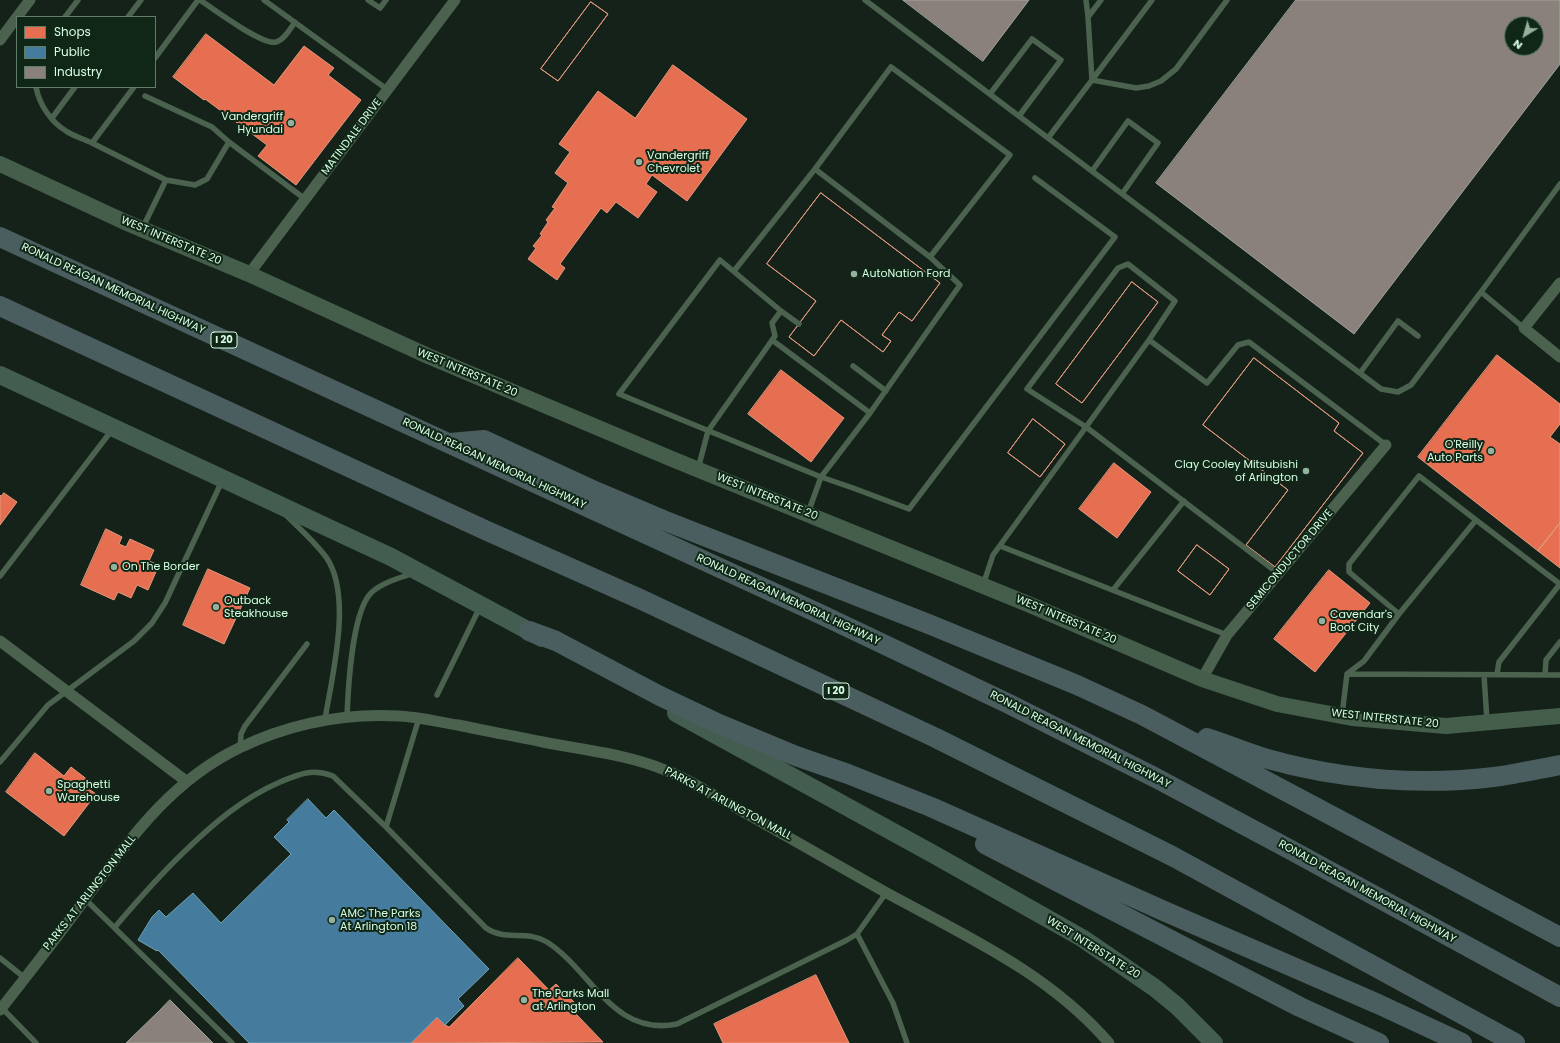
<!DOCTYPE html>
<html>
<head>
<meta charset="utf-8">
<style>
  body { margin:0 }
  #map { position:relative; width:1560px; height:1043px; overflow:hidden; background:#152219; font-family:Poppins,sans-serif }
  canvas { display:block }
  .legend { position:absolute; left:16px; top:16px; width:140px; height:72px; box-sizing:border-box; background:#102718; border:1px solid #607d69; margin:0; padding:5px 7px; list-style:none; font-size:12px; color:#d7fee3 }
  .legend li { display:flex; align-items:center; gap:8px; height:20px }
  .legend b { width:20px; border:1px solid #607d69 }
  .north { position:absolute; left:1504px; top:16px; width:40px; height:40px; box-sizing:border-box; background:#102718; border:1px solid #607d69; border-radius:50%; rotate:217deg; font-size:11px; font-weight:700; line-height:16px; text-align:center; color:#d7fee3 }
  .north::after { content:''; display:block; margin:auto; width:14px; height:18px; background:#93b19c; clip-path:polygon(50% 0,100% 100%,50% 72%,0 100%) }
</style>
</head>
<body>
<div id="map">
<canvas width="1560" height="1043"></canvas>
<ul class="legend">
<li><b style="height:11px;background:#e76f51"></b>Shops</li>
<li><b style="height:11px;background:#457b9d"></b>Public</li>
<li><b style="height:11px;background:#8a817c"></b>Industry</li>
</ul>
<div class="north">N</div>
</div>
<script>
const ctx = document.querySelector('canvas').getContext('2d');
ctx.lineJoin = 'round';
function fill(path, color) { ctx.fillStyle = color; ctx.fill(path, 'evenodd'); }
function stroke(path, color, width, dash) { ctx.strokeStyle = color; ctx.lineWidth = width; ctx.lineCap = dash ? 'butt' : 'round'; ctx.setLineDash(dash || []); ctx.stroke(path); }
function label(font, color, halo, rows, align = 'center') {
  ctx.font = font + ' Poppins,sans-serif'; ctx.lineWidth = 4; ctx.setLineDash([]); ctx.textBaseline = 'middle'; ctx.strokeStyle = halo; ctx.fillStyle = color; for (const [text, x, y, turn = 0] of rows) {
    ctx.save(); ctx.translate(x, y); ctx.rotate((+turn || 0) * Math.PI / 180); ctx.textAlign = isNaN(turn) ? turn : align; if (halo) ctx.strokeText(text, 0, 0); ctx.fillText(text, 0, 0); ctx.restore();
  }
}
const shops = new Path2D(`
  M591,2L608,14L558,81L541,69Z
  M591,2L608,14L558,81L541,69Z
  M206,34L274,85L304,46L334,68L328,75L361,100L296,185L258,156L267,145L205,99L204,100L173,77Z
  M673,65L747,119L687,201L652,175L646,184L657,192L638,218L616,202L607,213L601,208L560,264L565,268L557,280L528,259L536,248L533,246L542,235L540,234L548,222L546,220L555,208L552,207L568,183L555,173L570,152L559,144L598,91L635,118Z
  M821,193L940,283L912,321L899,312L882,335L891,341L883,352L841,320L814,356L789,337L816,301L767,264Z
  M821,193L940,283L912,321L899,312L882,335L891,341L883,352L841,320L814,356L789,337L816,301L767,264Z
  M1132,282L1158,302L1082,403L1056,384Z
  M1132,282L1158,302L1082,403L1056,384Z
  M1497,355L1560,404V424L1550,437L1560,444V523L1538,551L1418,457Z
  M1254,358L1339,423L1334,431L1363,453L1275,567L1246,545L1288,490L1203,425Z
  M1254,358L1339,423L1334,431L1363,453L1275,567L1246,545L1288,490L1203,425Z
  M781,370L844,418L811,462L748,414Z
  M1033,419L1065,444L1040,477L1008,453Z
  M1033,419L1065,444L1040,477L1008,453Z
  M1114,463L1151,492L1117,538L1079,509Z
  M4,493L17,502L0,525V495L1,496Z
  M1560,523V568L1538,551Z
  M106,529L122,537L119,544L126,547L130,539L154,550L149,561L159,565L148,590L137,585L131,598L118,592L114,600L81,585Z
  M1197,545L1229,569L1210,595L1178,571Z
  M1197,545L1229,569L1210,595L1178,571Z
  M208,569L250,588L224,644L183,625Z
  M1329,570L1370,603L1315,672L1274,639Z
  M35,753L64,776L71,767L93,784L89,789L96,794L64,836L6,792Z
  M518,958L549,990L556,984L581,1009L576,1014L603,1042L411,1043L437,1017L445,1025L449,1027Z
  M816,975L849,1043H723L714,1024Z`);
fill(shops, '#e76f51');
stroke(shops, '#e29a7d', 1);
const public = new Path2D(`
  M308,799L326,818L334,810L489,969L458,999L464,1006L445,1025L437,1017L411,1043H249L158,950L157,951L138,940L152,917L159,910L166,917L193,893L221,923L291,854L274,837L289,822L287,820Z`);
fill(public, '#457b9d');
stroke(public, '#71a2b2', 1);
const industry = new Path2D(`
  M903,0H1029L983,61Z
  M1296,0H1560V64L1354,334L1156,183ZM1512,24H1536V48H1512Z
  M170,1000L213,1043H126L159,1011Z`);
fill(industry, '#8a817c');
stroke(industry, '#a1a69b', 1);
stroke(new Path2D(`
  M200,0C213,9 263,46 276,42C284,40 290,29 295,22
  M264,0L388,90
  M368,0L380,8L386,0
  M865,0L1048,138L1092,80L1088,17L1101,0
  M1086,0L1088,17
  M1152,0L1092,80L1136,88L1149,86L1161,81L1176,69L1227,0
  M65,17L78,0
  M128,17L141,0
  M155,58L198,0
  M36,87C39,104 51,122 66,131C73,136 84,139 92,143
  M134,87L92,143L166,180L143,227
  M990,94L1032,39L1061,60L1019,116
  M145,96L212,127L229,142
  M52,118L75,87
  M1048,138L1381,389L1398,392L1411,385L1481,292L1524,328
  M1092,171L1128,121L1158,143L1122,194
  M166,180L195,185L207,179L229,142L305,199
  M734,271L815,169L891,67L1010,155L930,257
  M1481,292L1560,184
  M781,311L799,324
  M772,340L870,413
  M1149,340L1086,427L1027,389L1118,268L1128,264L1175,301L1149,340L1207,383L1238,345L1249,342L1386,445
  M853,366L886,391
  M1360,373L1398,321L1418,336
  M698,469L708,431L775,336L772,323L781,311L720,260L619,394L821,477L853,488L909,509L1115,237L1035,178
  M808,513L821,477L870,413L960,285L930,257L815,169
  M286,515C300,529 315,542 326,557C353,595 332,676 325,719
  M1000,546L1227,635
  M0,576L112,430
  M983,585L993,555L1086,427L1279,574
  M1113,590L1184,501
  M1399,614L1349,572V564L1419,476L1476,520
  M1347,674L1560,675
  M1497,674L1499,662L1560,584
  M1484,675L1487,721
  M1545,675L1546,660L1560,642
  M437,695L480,607
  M1342,715L1347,674L1364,661L1399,614L1476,520L1560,584
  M347,717C348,690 352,610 372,592C383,582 400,578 414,573
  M419,718L386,827L486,928C506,942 525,929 547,942C592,971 613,1037 677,1024L847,940L857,934L886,893
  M240,748L241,734L245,726L307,644
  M0,762L48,705L134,641L152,623L165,603L222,481
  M85,899L232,1043
  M115,927C137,901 160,875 185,851C214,823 243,798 280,782C299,774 313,768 333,776L386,827
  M857,934L893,1003L907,1043
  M0,958L25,978
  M2,1008L36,1043`), '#4b624f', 5.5);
stroke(new Path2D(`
  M17,17L30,0
  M0,40L17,17
  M249,274L455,0
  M1560,283L1524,328L1560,357
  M0,641L186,781
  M1202,679L1227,635L1386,445
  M0,1010C26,977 52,944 77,910C125,847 165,784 239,748C289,724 343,713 399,716C419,717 439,722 458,725C486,731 514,736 543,742C583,750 626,754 665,770C689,779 712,795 735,807C785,835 835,864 885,892C964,935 1049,973 1109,1043`), '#4b624f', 11);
stroke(new Path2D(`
  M0,164L125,222L249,274L428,356L672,459L1028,604L1202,679L1277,704L1352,718L1446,726L1560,716`), '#455e4b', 16);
stroke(new Path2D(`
  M0,375L391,557L542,638
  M676,713L933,854L1082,938L1155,988L1177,1006L1214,1043`), '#435e50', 18);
stroke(new Path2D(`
  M0,237L820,614L1009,704L1156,778L1289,849L1560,997
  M0,306L485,530L640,599L936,738L1172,856L1515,1043
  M450,443L484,440L597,492L663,520L931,625L1077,685L1142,715L1560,937
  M529,631L556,641L660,696L719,724L796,756L848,774L931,807L1164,911L1378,1004L1462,1043
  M1207,738C1226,744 1244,752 1264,758C1338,779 1418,786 1494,777C1516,774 1538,769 1560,765
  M985,844L1300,1007L1379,1043`), '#4b5e5f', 20);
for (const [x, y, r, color] of [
  [291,123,4,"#93b19c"],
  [639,162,4,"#93b19c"],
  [854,274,4,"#93b19c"],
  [1491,451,4,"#93b19c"],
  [1306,471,4,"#93b19c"],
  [114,567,4,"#93b19c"],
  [216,607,4,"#93b19c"],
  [1322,621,4,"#93b19c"],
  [49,791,4,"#93b19c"],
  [332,920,4,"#93b19c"],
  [524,1000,4,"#93b19c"]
]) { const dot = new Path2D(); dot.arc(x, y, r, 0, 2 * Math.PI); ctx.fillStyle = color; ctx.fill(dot); stroke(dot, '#102718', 1.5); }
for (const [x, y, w] of [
  [224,340,26],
  [836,691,26]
]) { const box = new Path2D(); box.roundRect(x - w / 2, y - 8, w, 16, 3); ctx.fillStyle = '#102718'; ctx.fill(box); stroke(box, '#d7fee3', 1); }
label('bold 10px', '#d7fee3', null, [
  ["I 20",224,340],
  ["I 20",836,691]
]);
label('11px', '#d7fee3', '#102718', [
  ["Vandergriff",283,117,"right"],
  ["Hyundai",283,130,"right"],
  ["Vandergriff",647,156],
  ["Chevrolet",647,169],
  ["AutoNation Ford",862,274],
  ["O'Reilly",1483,445,"right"],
  ["Auto Parts",1483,458,"right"],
  ["Clay Cooley Mitsubishi",1298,465,"right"],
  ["of Arlington",1298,478,"right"],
  ["On The Border",122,567],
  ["Outback",224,601],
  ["Steakhouse",224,614],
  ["Cavendar's",1330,615],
  ["Boot City",1330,628],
  ["Spaghetti",57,785],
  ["Warehouse",57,798],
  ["AMC The Parks",340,914],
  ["At Arlington 18",340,927],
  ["The Parks Mall",532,994],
  ["at Arlington",532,1007]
], 'left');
label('11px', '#d7fee3', '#102718', [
  ["MATINDALE DRIVE",352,137,-53],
  ["WEST INTERSTATE 20",171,241,23],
  ["RONALD REAGAN MEMORIAL HIGHWAY",113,289,25],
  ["WEST INTERSTATE 20",467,373,23],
  ["RONALD REAGAN MEMORIAL HIGHWAY",494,464,25],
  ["WEST INTERSTATE 20",767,497,22],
  ["SEMICONDUCTOR DRIVE",1290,560,-50],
  ["RONALD REAGAN MEMORIAL HIGHWAY",788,600,25],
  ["WEST INTERSTATE 20",1066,620,23],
  ["WEST INTERSTATE 20",1385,719,6],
  ["RONALD REAGAN MEMORIAL HIGHWAY",1080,740,27],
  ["PARKS AT ARLINGTON MALL",728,804,28],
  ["RONALD REAGAN MEMORIAL HIGHWAY",1367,892,29],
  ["PARKS AT ARLINGTON MALL",90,893,-52],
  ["WEST INTERSTATE 20",1093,948,32]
]);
</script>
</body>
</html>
